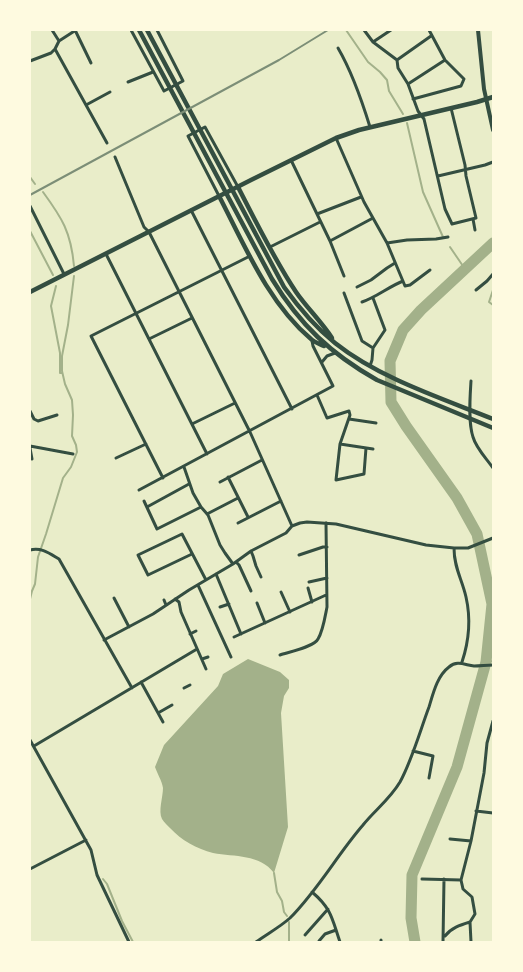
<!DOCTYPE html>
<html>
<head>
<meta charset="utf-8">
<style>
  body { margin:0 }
  #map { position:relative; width:523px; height:972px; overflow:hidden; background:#e9edc9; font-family:"Source Sans 3",sans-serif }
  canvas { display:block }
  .frame { position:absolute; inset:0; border:31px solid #fefae0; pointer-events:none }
</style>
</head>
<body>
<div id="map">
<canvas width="523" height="972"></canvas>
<div class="frame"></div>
</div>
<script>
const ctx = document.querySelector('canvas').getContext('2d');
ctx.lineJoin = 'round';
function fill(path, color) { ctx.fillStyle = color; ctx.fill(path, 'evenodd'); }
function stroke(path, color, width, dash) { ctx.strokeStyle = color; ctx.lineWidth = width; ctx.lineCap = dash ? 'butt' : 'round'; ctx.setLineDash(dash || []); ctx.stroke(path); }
fill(new Path2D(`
  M248,659L280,672L289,680V688L284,696L281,713L288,827L274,873C260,854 235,857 213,853C197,849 181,840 170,828C168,826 164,822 162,819C158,811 163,797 163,788C162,781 157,773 155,767L164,745L218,686L223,674Z`), '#a3b18a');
stroke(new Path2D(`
  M346,30L368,62L380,72L387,80L389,91L403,114
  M407,123L423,192L443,237
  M30,177L35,184
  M43,192C62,218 71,232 74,266
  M30,231L53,275
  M490,246L493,249
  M450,247L465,269
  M56,286L51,306L60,353V373H62
  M493,290L489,302L493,305
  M30,599L32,591L35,584L38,557L46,534L63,478L71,467L77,452L76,445L72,436L73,415L72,400L65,384L62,371V356L68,325L74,276
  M486,662L493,661
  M274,873L277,892L282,901L284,912L287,916
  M103,879L107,884L122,921L133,942
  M289,942V922`), '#a3b18a', 2);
stroke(new Path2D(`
  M415,942L411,918L412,875L457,767L486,662L492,604L477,534L457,498L406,426L391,402L390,361L403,330L421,310L493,243`), '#a3b18a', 11);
stroke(new Path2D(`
  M52,30L59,41L55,49L107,143
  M75,30L91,63
  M131,30L164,91L183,81L157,30
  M364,30L373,42L397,60L398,68L408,84L418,111L424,119L445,209L452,224L476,218L466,176L465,165L451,108
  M59,41L76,30
  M373,42L391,30
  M338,48C352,72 362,101 370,127
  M397,60L431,36
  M30,61L51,53L55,49
  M128,82L153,72
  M408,84L445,60
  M413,99L461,86L464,79L445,60L429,30
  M86,105L110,92
  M336,138L364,202L387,243L405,286L410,285L430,270
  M115,157L144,227L149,232L250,432L292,526
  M291,160L330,241L344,276
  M438,176L485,165L493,162
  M219,196L188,136L205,127L238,187
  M30,206L64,274
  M191,210L292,409
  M317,214L361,197
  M473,219L475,230
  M330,241L373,218
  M387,243L407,240L436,239L448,237
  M270,247L320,222
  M106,254L207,454
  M357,287L371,280L387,268L395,263
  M476,290L487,281L493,274
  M344,293L362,341L373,348
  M362,302C377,297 388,287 403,281
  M149,339L192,318
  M322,362L327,356L335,353
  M370,366L372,360L373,348L385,330L373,298
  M471,381C470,397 468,422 473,437C476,448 486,458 493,468
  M317,395L327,418L349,411L350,415L340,444L336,480L364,474L366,448
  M30,411L34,419L38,421L57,415
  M349,419L376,423
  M192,424L235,403
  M340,444L373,449
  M30,446L73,454
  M30,448L32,459
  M116,458L146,444
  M184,467L193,493L201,507L208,515L220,545L225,553L233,564
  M228,477L248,517
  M163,478L91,336L250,256
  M220,482L262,460
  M139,490L333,386L313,346L312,341
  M144,501L157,529L201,507
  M147,507L189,484
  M207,514L238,498
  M238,523L281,501
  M454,548C454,568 462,579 466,597C471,619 469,641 462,662
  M30,550C41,547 49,553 59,559L132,688
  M251,551L253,556L256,566L261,577
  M192,554L148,575L138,555L182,534L206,580
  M299,555L323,547H327
  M236,562L239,565L251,591
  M216,574L241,634
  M309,582L327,578
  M198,585L231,657
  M308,588L312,602
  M281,592L290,612
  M114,598L129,627
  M175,599L179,602L181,612L206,669
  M164,600L166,605
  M257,603L265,623
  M220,607L229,604
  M190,634L196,631
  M234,637L326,595
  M104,640L153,614L189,590L233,564L251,551L286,533L292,526L300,523L307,522L336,524L426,545L454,548H468L493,538
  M280,655C289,652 314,647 318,639C323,631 325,617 327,607L326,523
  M202,659L208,657
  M141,682L163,722
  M184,688L190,685
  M158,713L172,705
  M30,740L91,850L97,875L129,942
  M34,746L197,649
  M413,751L433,756L429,778
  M476,811L493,813
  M450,839L471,841
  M30,869L86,840
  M422,879L461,880
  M312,892C332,909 332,919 340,942
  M305,935L328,909
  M445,936C451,928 460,925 470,922
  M381,940V942
  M256,942C267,934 280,927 290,918C318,890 337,855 363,825C375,810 390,799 400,782C412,760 420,731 429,707C433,694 437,676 449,667C457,660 465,665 474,666C480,666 487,665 493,665
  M319,942V941L325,934L336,930
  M443,942L444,879
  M471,942L470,922L475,914L472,897L463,889L461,880L471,841L484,773L487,743L493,721`), '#344e41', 3);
stroke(new Path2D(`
  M478,30L484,89L493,130`), '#344e41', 4);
stroke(new Path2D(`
  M139,30L272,279C300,325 331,354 377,380L493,428
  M147,30L284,287C299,308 315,327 335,343C379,378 441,398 493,419
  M238,187C256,222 274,259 296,292C307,308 321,321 332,338
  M219,196C244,244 268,303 311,339C314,342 320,344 324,346
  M30,292L251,180L336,138L359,130L477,102L493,97`), '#344e41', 4.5);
stroke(new Path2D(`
  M30,195L279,60L328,30`), '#7c8e77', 2);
</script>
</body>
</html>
